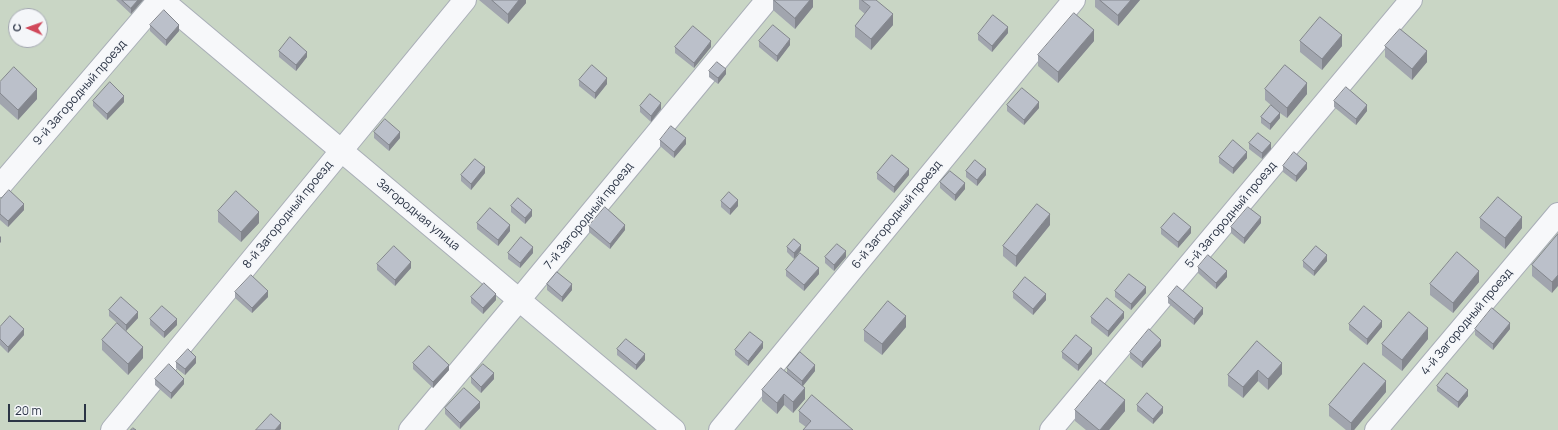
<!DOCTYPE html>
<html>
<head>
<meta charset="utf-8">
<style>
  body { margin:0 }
  #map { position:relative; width:1558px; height:430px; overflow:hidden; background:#e4e7ec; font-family:Manrope,sans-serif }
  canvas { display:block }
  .north { position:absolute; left:8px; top:8px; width:40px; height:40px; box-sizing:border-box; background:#f4f6f9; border:1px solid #a4a8b1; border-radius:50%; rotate:272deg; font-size:11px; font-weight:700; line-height:16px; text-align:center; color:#2b3445 }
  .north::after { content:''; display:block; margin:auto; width:14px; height:18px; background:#d1495b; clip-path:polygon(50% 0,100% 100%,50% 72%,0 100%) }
  .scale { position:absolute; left:8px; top:404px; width:78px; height:18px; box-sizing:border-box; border:2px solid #2b3445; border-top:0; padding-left:5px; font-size:12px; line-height:14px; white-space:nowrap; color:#2b3445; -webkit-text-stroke:3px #f4f6f9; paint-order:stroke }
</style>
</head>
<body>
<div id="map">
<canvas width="1558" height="430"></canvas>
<div class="north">С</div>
<div class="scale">20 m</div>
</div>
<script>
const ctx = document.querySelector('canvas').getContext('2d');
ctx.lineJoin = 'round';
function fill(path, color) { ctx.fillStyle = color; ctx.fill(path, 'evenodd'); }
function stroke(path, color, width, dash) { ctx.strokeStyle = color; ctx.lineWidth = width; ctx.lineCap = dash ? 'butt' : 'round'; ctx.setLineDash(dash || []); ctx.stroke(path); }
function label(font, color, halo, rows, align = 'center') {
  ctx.font = font + ' Manrope,sans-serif'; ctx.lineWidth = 3; ctx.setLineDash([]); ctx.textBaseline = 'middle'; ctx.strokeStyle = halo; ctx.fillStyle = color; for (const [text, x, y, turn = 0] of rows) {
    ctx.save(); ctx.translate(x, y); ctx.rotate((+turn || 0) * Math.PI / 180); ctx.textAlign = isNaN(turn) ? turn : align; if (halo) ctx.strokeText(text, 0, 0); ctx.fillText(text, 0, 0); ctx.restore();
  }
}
fill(new Path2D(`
  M0,0H1558V430H0ZM16,16H40V40H16Z`), '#c9d6c5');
const minor = new Path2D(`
  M162,0L674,430
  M0,186L159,0
  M112,430L465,0
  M410,430L519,300L767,0
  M720,430L1074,0
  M1051,430L1411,0
  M1376,430L1558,214`);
stroke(minor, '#a9aeb7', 24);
stroke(minor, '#f7f8fa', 22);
fill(new Path2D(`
  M116,0H143L131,14Z
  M479,0H526V3L508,24Z
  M773,0H813V7L795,29L773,10Z
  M859,0H876L893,25L871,50L855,37V26L865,14L859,9Z
  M1095,0H1140L1118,26L1095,7Z
  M150,25L179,31L166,46L150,31Z
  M1008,33L992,52L978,40V34Z
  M759,41L790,45L777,62L759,47Z
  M1094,41L1058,83L1038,66V55Z
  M1300,41L1342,46L1322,70L1300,52Z
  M1385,46L1427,62L1412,80L1385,57Z
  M675,47H711L694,68L675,53Z
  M279,51L307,57L296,71L279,57Z
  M709,71L726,74L718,84L709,77Z
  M579,80L607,84L595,99L579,86Z
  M0,82L37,99L18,120L0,104Z
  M1265,89L1307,94L1287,118L1280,113V118L1270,130L1261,123V117L1272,106L1265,100Z
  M93,101L124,102L107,120L93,106Z
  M1334,101L1367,111L1356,125L1334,107Z
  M1007,105L1039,108L1024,125L1007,111Z
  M640,106L661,109L651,122L640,112Z
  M374,132L400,138L389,151L374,138Z
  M660,140L686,144L674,158L660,146Z
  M1249,143L1271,149L1262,159L1249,149Z
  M1219,157L1247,158L1233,174L1219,163Z
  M1283,166L1307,169L1296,182L1283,172Z
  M966,171L986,175L977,186L966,177Z
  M485,173L471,190L461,181V175Z
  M877,173L909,175L894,193L877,179Z
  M940,182L965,189L955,201L940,188Z
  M0,200L24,210L8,227L0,220Z
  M721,201L738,206L730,215L721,207Z
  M511,206L532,216L525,224L511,212Z
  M218,211L259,223L241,242L218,222Z
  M1480,218L1522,228L1505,249L1480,228Z
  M477,223L510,231L498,246L477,229Z
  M1261,223L1244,244L1231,233V227Z
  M1050,225L1016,267L1003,256V246Z
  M589,226L625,230L610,249L589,232Z
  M1161,228L1191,233L1178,248L1161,234Z
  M1558,234L1552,293L1532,276V265Z
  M787,247L801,250L794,259L787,252Z
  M508,253H533L520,268L508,259Z
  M825,257H846L834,271L825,263Z
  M1303,261H1327L1314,276L1303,267Z
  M377,264L411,268L395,286L377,270Z
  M1198,267L1227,277L1216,289L1198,273Z
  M786,270L819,274L804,291L786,276Z
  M1479,282L1453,313L1430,295V284Z
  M547,284L572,290L562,302L547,290Z
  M1115,291L1146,293L1131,310L1115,297Z
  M235,292L268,297L252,313L235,298Z
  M1013,292L1046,300L1033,315L1013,298Z
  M471,297L496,300L483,314L471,303Z
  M1168,297L1203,314L1194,325L1168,303Z
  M109,310L138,318L126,331L109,316Z
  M1091,317L1124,318L1108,337L1091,323Z
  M150,319L177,325L164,338L150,325Z
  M1349,324L1382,327L1367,345L1349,330Z
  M0,327L24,335L8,353L0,345Z
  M906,327L882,355L864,341V330Z
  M1475,329H1510L1493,350L1475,335Z
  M1428,339L1402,371L1382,355V344Z
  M102,340L143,358L128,375L102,350Z
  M1257,341L1282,374L1268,390L1258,381L1243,398L1228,386V375Z
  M1161,346L1142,368L1130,358V352Z
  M763,348L748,366L735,355V350Z
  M617,349L645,360L636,370L617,355Z
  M1062,352L1092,354L1078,371L1062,358Z
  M176,362L196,363L185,375L176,368Z
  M413,363L449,370L433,388L413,369Z
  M787,368L815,371L803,386L805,399L793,413L784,405L777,414L762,401V390L787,373Z
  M471,377L494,379L481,393L471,383Z
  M155,379L184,384L171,399L155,385Z
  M1437,386L1468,396L1458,408L1437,391Z
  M1386,392L1354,430H1346L1329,416V405Z
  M1137,405L1163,413L1153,424L1137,411Z
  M445,408H480L460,429L445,414Z
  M1075,410L1125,411L1109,430H1086L1075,421Z
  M799,411L853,430L806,427L799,422Z`), '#a1a5ae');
fill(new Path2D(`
  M138,0H143L131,14V8Z
  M519,0H526V3L508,24V14Z
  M810,0H813V7L795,29V18Z
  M1131,0H1140L1118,26V15Z
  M893,14V25L871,50V39Z
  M179,25V31L166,46V40Z
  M1008,27V33L992,52V46Z
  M1094,30V41L1058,83V72Z
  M1342,35V46L1322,70V59Z
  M790,39V45L777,62V56Z
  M711,41V47L694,68V63Z
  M1427,51V62L1412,80V69Z
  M307,52V57L296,71V65Z
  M726,69V74L718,84V78Z
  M607,78V84L595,99V93Z
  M1307,83V94L1287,118V108Z
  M37,89V99L18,120V110Z
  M124,96V102L107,120V114Z
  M1039,102V108L1024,125V120Z
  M661,103V109L651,122V116Z
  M1367,105V111L1356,125V119Z
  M1280,113V118L1270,130V124Z
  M400,132V138L389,151V145Z
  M686,138V144L674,158V152Z
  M1271,143V149L1262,159V153Z
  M1247,152V158L1233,174V168Z
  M1307,163V169L1296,182V176Z
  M485,167V173L471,190V184Z
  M909,169V175L894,193V187Z
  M986,169V175L977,186V180Z
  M965,183V189L955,201V195Z
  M738,200V206L730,215V209Z
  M24,204V210L8,227V221Z
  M532,210V216L525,224V218Z
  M259,212V223L241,242V232Z
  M1050,214V225L1016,267V256Z
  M1261,217V223L1244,244V238Z
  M1522,217V228L1505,249V238Z
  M510,225V231L498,246V240Z
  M625,225V230L610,249V244Z
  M1191,227V233L1178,248V242Z
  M1,236V242L0,243V237Z
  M801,245V250L794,259V253Z
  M533,247V253L520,268V263Z
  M846,251V257L834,271V265Z
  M1327,255V261L1314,276V271Z
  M411,262V268L395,286V280Z
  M819,268V274L804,291V285Z
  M1227,271V277L1216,289V283Z
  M1479,271V282L1453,313V303Z
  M1558,275V286L1552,293V282Z
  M572,284V290L562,302V297Z
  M1146,287V293L1131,310V304Z
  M268,291V297L252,313V308Z
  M496,294V300L483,314V308Z
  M1046,294V300L1033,315V309Z
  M1203,308V314L1194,325V319Z
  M138,312V318L126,331V325Z
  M1124,312V318L1108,337V331Z
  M906,316V327L882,355V344Z
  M177,319V325L164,338V332Z
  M1382,321V327L1367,345V339Z
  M1510,323V329L1493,350V344Z
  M1428,328V339L1402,371V360Z
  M24,329V335L8,353V347Z
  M1161,340V346L1142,368V362Z
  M763,342V348L748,366V361Z
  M143,347V358L128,375V364Z
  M1092,348V354L1078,371V365Z
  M645,354V360L636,370V365Z
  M196,357V363L185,375V369Z
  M1282,363V374L1268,390V379Z
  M449,365V370L433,388V382Z
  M815,365V371L802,387V381Z
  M1258,370V381L1243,398V387Z
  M494,373V379L481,393V387Z
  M184,379V384L171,399V393Z
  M1386,381V392L1354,430H1351V423Z
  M805,388V399L793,413V402Z
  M1468,390V396L1458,408V402Z
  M784,394V405L777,414V403Z
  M1125,400V411L1109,430H1100Z
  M480,402V408L460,429V423Z
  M1163,407V413L1153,424V419Z
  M281,423V429L280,430H275Z`), '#83868d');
const building = new Path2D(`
  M122,0H138L131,8Z
  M492,0H519L508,14Z
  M774,0H810L795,18Z
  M862,0H876L893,14L871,39L855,26L870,7Z
  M1100,0H1131L1118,15Z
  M164,10L179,25L166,40L150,25Z
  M1074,13L1094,30L1058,72L1038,55Z
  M993,15L1008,27L992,46L978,34Z
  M1320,17L1342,35L1322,59L1300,41Z
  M773,25L790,39L777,56L759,41Z
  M693,26L711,41L694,63L675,47Z
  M1400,29L1427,51L1412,69L1385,46Z
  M290,37L307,52L296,65L279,51Z
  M717,62L726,69L718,78L709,71Z
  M592,65L607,78L595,93L579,80Z
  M1285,65L1307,83L1287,108L1265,89Z
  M14,67L37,89L18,110L0,93V82Z
  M110,82L124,96L107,114L93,101Z
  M1346,87L1367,105L1356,119L1334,101Z
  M1022,88L1039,102L1024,120L1007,105Z
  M650,94L661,103L651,116L640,106Z
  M1271,105L1280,113L1270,124L1261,117Z
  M385,119L400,132L389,145L374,132Z
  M671,126L686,138L674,152L660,140Z
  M1258,133L1271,143L1262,153L1249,143Z
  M1233,140L1247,152L1233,168L1219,157Z
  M1294,152L1307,163L1296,176L1283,166Z
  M892,155L909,169L894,187L877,173Z
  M475,159L485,167L471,184L461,175Z
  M975,160L986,169L977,180L966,171Z
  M950,171L965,183L955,195L940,182Z
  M9,190L24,204L8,221L0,214V200Z
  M236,191L259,212L241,232L218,211Z
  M729,192L738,200L730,209L721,201Z
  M1498,197L1522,217L1505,238L1480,218Z
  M518,198L532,210L525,218L511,206Z
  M1037,204L1050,214L1016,256L1003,246Z
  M605,207L625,225L610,244L589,226Z
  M1248,207L1261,217L1244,238L1231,227Z
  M490,208L510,225L498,240L477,223Z
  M1174,213L1191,227L1178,242L1161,228Z
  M1558,234V275L1552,282L1532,265Z
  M521,237L533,247L520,263L508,253Z
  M794,239L801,245L794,253L787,247Z
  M837,244L846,251L834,265L825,257Z
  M394,246L411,262L395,280L377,264Z
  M1316,246L1327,255L1314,271L1303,261Z
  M1457,252L1479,271L1453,303L1430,284Z
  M800,253L819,268L804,285L786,270Z
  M1208,255L1227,271L1216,283L1198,267Z
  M557,272L572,284L562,297L547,284Z
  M1129,274L1146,287L1131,304L1115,291Z
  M251,275L268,291L252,308L235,292Z
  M1025,277L1046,294L1033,309L1013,292Z
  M484,283L496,294L483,308L471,297Z
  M1177,286L1203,308L1194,319L1168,297Z
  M121,297L138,312L126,325L109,310Z
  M1107,298L1124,312L1108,331L1091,317Z
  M888,301L906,316L882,344L864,330Z
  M162,306L177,319L164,332L150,319Z
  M1364,306L1382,321L1367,339L1349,324Z
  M1492,308L1510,323L1493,344L1475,329Z
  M1409,312L1428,328L1402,360L1382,344Z
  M10,316L24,329L8,347L0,339V327Z
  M117,323L143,347L128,364L102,340Z
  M1149,329L1161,340L1142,362L1130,352Z
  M750,332L763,342L748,361L735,350Z
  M1076,335L1092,348L1078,365L1062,352Z
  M626,339L645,354L636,365L617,349Z
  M1257,341L1282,363L1268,379L1258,370L1243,387L1228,375Z
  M429,346L449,365L433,382L413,363Z
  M188,349L196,357L185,369L176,362Z
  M800,352L815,365L802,381L787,368Z
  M1364,363L1386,381L1351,423L1329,405Z
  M169,364L184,379L171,393L155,379Z
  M483,364L494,373L481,387L471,377Z
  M781,368L805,388L793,402L784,394L777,403L762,390Z
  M1447,373L1468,390L1458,402L1437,386Z
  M1100,380L1125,400L1100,430H1099L1075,410Z
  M464,388L480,402L460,423L445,408Z
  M1147,393L1163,407L1153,419L1137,405Z
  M812,395L853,430H803L811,421L799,411Z
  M271,414L281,423L275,430H256Z
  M133,428L136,430H131Z`);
fill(building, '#bbc0ca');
stroke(building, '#83868d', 1);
label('12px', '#2b3445', '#f4f6f9', [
  ["9-й Загородный проезд",80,93,-49],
  ["8-й Загородный проезд",288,215,-51],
  ["Загородная улица",418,215,40],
  ["6-й Загородный проезд",897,215,-51],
  ["5-й Загородный проезд",1231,215,-50],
  ["7-й Загородный проезд",589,216,-51],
  ["4-й Загородный проезд",1467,322,-50]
]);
</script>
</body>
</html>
